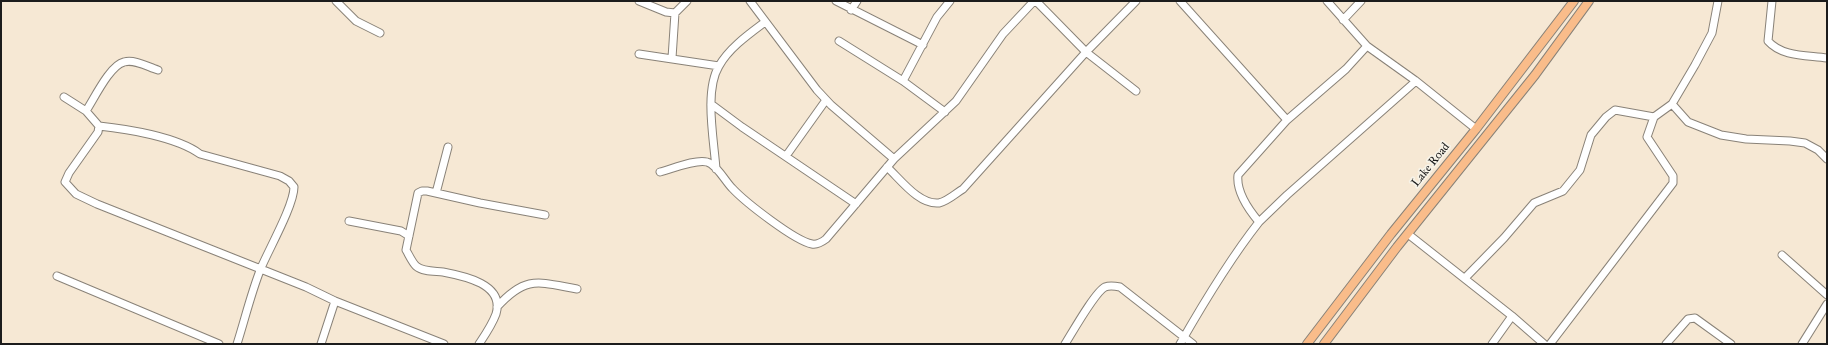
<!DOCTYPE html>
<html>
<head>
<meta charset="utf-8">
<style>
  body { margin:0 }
  #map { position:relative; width:1828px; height:345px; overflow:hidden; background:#f6e8d4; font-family:"IM FELL Great Primer",serif }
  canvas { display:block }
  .frame { position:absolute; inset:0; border:2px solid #1c1c1c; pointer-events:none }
</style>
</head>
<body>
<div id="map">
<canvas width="1828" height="345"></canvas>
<div class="frame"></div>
</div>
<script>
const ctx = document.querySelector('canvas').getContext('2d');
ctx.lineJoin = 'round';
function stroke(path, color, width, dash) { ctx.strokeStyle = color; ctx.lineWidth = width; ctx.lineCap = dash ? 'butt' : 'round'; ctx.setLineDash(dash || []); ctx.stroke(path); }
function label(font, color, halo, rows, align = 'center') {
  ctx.font = font + ' "IM FELL Great Primer",serif'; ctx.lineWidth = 3.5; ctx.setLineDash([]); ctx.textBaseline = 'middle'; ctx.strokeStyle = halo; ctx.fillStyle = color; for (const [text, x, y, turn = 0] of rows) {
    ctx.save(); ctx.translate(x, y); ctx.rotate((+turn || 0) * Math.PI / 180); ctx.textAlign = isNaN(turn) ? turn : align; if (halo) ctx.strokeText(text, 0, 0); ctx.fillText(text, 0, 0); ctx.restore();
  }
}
const minor = new Path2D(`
  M336,1L356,21L380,33
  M639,1L666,12L675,13L687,1
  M750,1L817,90L831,105L894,159
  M836,1L923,45
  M1036,1L1086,52L1136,91
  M1180,1L1287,120
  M1327,1L1367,46L1416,81L1476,129
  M1772,1L1768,41C1782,57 1807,55 1827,58
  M851,10L857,1
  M1343,20L1361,1
  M839,41L903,81L945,112
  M639,54L719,66
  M672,58L675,13
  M903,81L937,17L950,1
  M64,97L86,111L99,126L98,132L69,173L65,182L76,194L97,204L306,287L335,301L444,344
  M711,104L742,127L856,204
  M1672,104L1688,122L1721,135L1746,139L1790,141L1805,143L1818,150L1827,159
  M86,111C94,99 110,65 124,62C135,59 148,67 158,70
  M99,126C128,129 177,137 200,154L280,176L289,181L294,187C294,205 269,249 261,268C251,293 245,319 237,344
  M786,156L826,100
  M887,167C901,180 919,205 939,203C948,201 956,193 963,189L1086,52L1136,1
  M716,169C714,140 704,91 719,66C729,48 749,34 765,22
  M660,172C672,169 695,159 707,162C717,165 725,181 732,188C745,202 795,241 812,244C817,245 822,242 826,239L894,159L956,101L1003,34L1034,1
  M436,193L448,147
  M349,221L401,231L409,236
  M1259,222L1287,195L1416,81
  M1408,234L1512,316L1544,344
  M1782,255L1827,295
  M57,276L219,344
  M1465,278L1504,238L1534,203L1563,191L1580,170L1591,135L1606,117L1615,110L1654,117L1672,104L1695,65L1712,33L1718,1
  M497,307C526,275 538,282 577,289
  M321,344L335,301
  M479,344C485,335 492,325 496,314C505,284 464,276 443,272C435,271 423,272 416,266C412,262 409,255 406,250L418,193L422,191H427L480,203L545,215
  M1065,344C1072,333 1095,292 1105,287C1110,285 1115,286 1120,287L1193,344
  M1180,344C1204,302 1229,260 1259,222C1248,209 1236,192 1238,175L1287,120L1346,69L1367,46
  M1492,344L1512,316
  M1550,344L1673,183V176L1647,137L1654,117
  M1666,344L1688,319L1695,318L1731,344
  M1802,344L1827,304`);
const major = new Path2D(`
  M1307,344L1391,234L1476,129L1574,1
  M1324,344L1397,247L1535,75L1589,1`);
stroke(minor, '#898278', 9);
stroke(major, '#898278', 10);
stroke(minor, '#fff', 7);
stroke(major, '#f9bc8a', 8);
label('12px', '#1c1c1c', '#f7f3e8', [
  ["Lake Road",1431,165,-51]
]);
</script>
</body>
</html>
